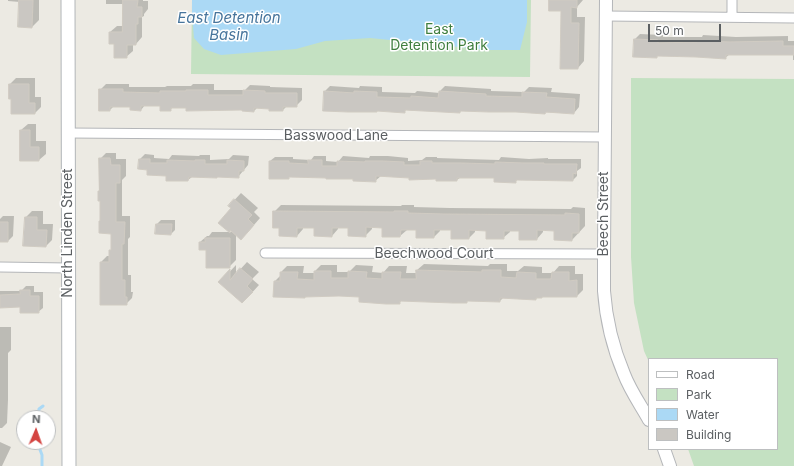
<!DOCTYPE html>
<html>
<head>
<meta charset="utf-8">
<style>
  body { margin:0 }
  #map { position:relative; width:794px; height:466px; overflow:hidden; background:#eceae3; font-family:Inter,sans-serif }
  canvas { display:block }
  .legend { position:absolute; left:648px; top:358px; width:130px; height:92px; box-sizing:border-box; background:#fff; border:1px solid #bdbfc0; margin:0; padding:5px 7px; list-style:none; font-size:12px; color:#5b5f62 }
  .legend li { display:flex; align-items:center; gap:8px; height:20px }
  .legend b { width:20px; border:1px solid #bdbfc0 }
  .north { position:absolute; left:16px; top:410px; width:40px; height:40px; box-sizing:border-box; background:#fff; border:1px solid #bdbfc0; border-radius:50%; rotate:2deg; font-size:11px; font-weight:700; line-height:16px; text-align:center; color:#5b5f62 }
  .north::after { content:''; display:block; margin:auto; width:14px; height:18px; background:#d44441; clip-path:polygon(50% 0,100% 100%,50% 72%,0 100%) }
  .scale { position:absolute; left:648px; top:24px; width:73px; height:18px; box-sizing:border-box; border:2px solid #5b5f62; border-top:0; padding-left:5px; font-size:12px; line-height:14px; white-space:nowrap; color:#5b5f62; -webkit-text-stroke:3px #fff; paint-order:stroke }
</style>
</head>
<body>
<div id="map">
<canvas width="794" height="466"></canvas>
<ul class="legend">
<li><b style="height:5px;background:#fff"></b>Road</li>
<li><b style="height:11px;background:#c4e1c2"></b>Park</li>
<li><b style="height:11px;background:#abd9f5"></b>Water</li>
<li><b style="height:11px;background:#cac7c2"></b>Building</li>
</ul>
<div class="north">N</div>
<div class="scale">50 m</div>
</div>
<script>
const ctx = document.querySelector('canvas').getContext('2d');
ctx.lineJoin = 'round';
function fill(path, color) { ctx.fillStyle = color; ctx.fill(path, 'evenodd'); }
function stroke(path, color, width, dash) { ctx.strokeStyle = color; ctx.lineWidth = width; ctx.lineCap = dash ? 'butt' : 'round'; ctx.setLineDash(dash || []); ctx.stroke(path); }
function label(font, color, halo, rows, align = 'center') {
  ctx.font = font + ' Inter,sans-serif'; ctx.lineWidth = 3; ctx.setLineDash([]); ctx.textBaseline = 'middle'; ctx.strokeStyle = halo; ctx.fillStyle = color; for (const [text, x, y, turn = 0] of rows) {
    ctx.save(); ctx.translate(x, y); ctx.rotate((+turn || 0) * Math.PI / 180); ctx.textAlign = isNaN(turn) ? turn : align; if (halo) ctx.strokeText(text, 0, 0); ctx.fillText(text, 0, 0); ctx.restore();
  }
}
fill(new Path2D(`
  M192,0H531L530,77L191,74Z
  M631,78L794,79V466H694L688,449H777V359H649V362L644,351L634,303L631,257Z`), '#c4e1c2');
fill(new Path2D(`
  M192,0H527V22L520,50H489L370,38L325,41L296,49L221,55L204,49L194,38L192,15Z`), '#abd9f5');
fill(new Path2D(`
  M8,0H39V20L32,27L19,26L20,2L8,1Z
  M106,0H143V1H148V9L144,14V16L142,17V37L136,44H133V51L126,57L115,43H110V32L117,26H123V4H106Z
  M550,0H583L577,7V17H585L584,61L578,68L562,10Z
  M640,34L663,35V37H702L703,35L736,37L788,36V41H794V60H793V54H730L725,58L658,55L657,57L635,39Z
  M16,78H35V97H41V107L35,113L10,84Z
  M106,84H129V87H165L167,86H191L193,84H214V90H245L250,85L270,86V87L302,88V100L296,106H287L283,110L270,108H257L254,111L243,109L173,107L170,110L161,105H145L141,110L131,106H114L110,110L100,90Z
  M330,86L359,88L360,86L382,87V92L415,93L417,91L440,93V91L445,86L491,89V91L524,92L529,87L552,88L551,92L580,94L579,107L574,113L462,110L460,112L406,110L404,112L325,91Z
  M28,124H36V141H46V154L39,160H21V130Z
  M106,153H116V159H126V176L122,180V216H130V237L128,239V275H131V292H133L132,298L126,304L101,262L107,256H110V251L112,249V233L101,220L100,159Z
  M145,154L154,155V158L169,159L172,155L199,156L200,155H210V160L229,159L233,155L249,156L248,165L238,177H192L188,180L167,175L148,169L140,159Z
  M314,156H326V161L338,162L343,156L369,158L370,156H388L408,158V161L422,160L426,157H437V158L466,159L499,160L501,157L529,159L548,158V159H581V168L577,171V176L573,180L518,179L515,182L495,177H461L457,180H437L438,178L381,176L375,181L327,177L290,176L288,178L270,161L275,157H293V159L311,160Z
  M241,193L258,208L254,212L260,218L248,232L236,234V260L229,267L207,249H200V242L207,236H209L212,232H234L231,230L230,232L232,208L229,206Z
  M281,205L401,206L402,205H414V207L450,208L571,209L573,207L585,208V226L572,240L555,230H543V232L537,239L520,230H510V232L503,238L487,230L475,229V232L469,238L452,230L440,229V231L434,237L417,229L407,230L400,236L383,227H372V229L365,236L349,227H338V229L332,236L315,227H303V229L297,236L280,227L274,212Z
  M32,211H43V224H53L52,240L46,246L26,217Z
  M3,216H14L13,236L8,241H0V219Z
  M161,220H175V230L171,234L157,224Z
  M247,262L259,272L252,279L259,285L249,296L220,282L236,265V274Z
  M424,264L488,266L490,264H507V271H518L524,266L542,267V273H553L559,266H575V274H583V290L577,296H543L538,297L536,299L504,297L500,301L468,300L467,302L402,300L399,303L360,296H305L275,281L281,275V272L287,266H304L303,273H315V271L321,265H337V272H349L356,265L373,266L372,272L383,273L389,266H407L406,273H417V270Z
  M26,286H34V292H43V308L38,312L21,306L0,307V287V291H21Z
  M0,327H11V350L8,353V400L7,423L2,428H0Z
  M0,442L11,447L2,466H0Z`), '#0003');
stroke(new Path2D(`
  M38,418L39,409L43,406
  M38,442L39,447L42,455V466`), '#abd9f5', 3);
const building = new Path2D(`
  M19,0H33L32,28L18,27Z
  M123,0H138L137,7H142V17H138V24H136V45H127V58H114V44H109V32H122Z
  M549,0H577V8L571,7V23H579L578,69H560L561,11H549Z
  M634,39L658,40V43L697,42V41L730,42L783,41V46H794V55H726V59L696,57L657,56V58L633,57Z
  M9,84H29V103H35V114H11V99H9Z
  M99,89H123V92L160,93V91H186V90H208V95H243V90L265,91V93H297V107H283V111H269V109L254,108V112L242,111V110L186,111V108H171V111H160V106H141V111L130,110V107H110V111H99Z
  M324,91L354,93V91L377,92V97L411,98V96L438,98L439,91L486,94V96L522,97V92L547,93L546,97L575,99L574,114L546,112L545,114L516,112H489L460,111V113L405,110V113L377,111V112H348L323,111Z
  M20,130H30V147H39V161H20Z
  M99,158H110L111,165H120V183H116V222H125L124,244H122V280H125V297H127V305H100V262H109V250H111V234L99,233V221H100V201H98V191H99Z
  M139,159H150V163H167V160L195,161V160H205V164H227V160L244,161V171H239V178L217,177V178L189,177L188,181H166V176L147,175V170L138,169Z
  M308,160H322V166H337V161L365,162V161H383L404,162V165H420V161H432V163H461L495,164V162L523,163H544V164H577L576,174L573,173V181L516,180V183L494,182V178H457V181H436V179L409,180V178L376,176V182L353,181V179H326V178L289,177V179H269V161H289V163L308,164Z
  M234,199L252,215L248,219L254,225L241,240L230,230V233L218,223L231,208L228,206Z
  M273,211L394,212V211H408V213L443,214L565,215V213L579,214V233H572V241L554,240V231L537,230V240H519V231H504V239H486V231L469,230V239H451V230H434V238H416V230H401L400,237H382V228L366,227V237L348,236V228H332V237L314,236V228H297V237L279,236V228H273Z
  M25,217H37V230H47L46,247L23,246Z
  M0,222H8V242H0Z
  M156,224H172L171,235L155,234Z
  M205,238H230V268H206V250H199V242H205Z
  M240,268L253,279L247,286L253,292L242,303L218,282L230,269V280Z
  M416,270L482,272V270H501V277L516,278L517,272L536,273V279H551L552,272H569V281L577,280V297H542V298H536V300L500,298V302L467,301V303H453L400,301V304H386L359,302V297L339,296L305,297V298L273,297L274,281H280V272H298L297,279L314,280V271H331V278H348V271L367,272L366,278L382,279V272H401L400,279H416Z
  M20,290H30V296H39V313H20V307L0,308V295L20,294Z`);
fill(building, '#cac7c2');
stroke(building, '#d0cbc2', 1);
const minor = new Path2D(`
  M606,16L794,18
  M732,17V0
  M68,133L605,137
  M265,253L604,254
  M0,267L68,268`);
const tertiary = new Path2D(`
  M606,0L604,254C604,266 604,279 604,291C606,319 613,348 624,374C630,390 640,404 649,420
  M664,449L670,466`);
const secondary = new Path2D(`
  M68,0L69,466`);
stroke(minor, '#b4b6b9', 11);
stroke(tertiary, '#b4b6b9', 14);
stroke(secondary, '#b2b6b9', 15);
stroke(minor, '#fff', 9);
stroke(tertiary, '#fff', 12);
stroke(secondary, '#fff', 13);
label('14px', '#3f7e3e', '#fff', [
  ["East",439,30],
  ["Detention Park",439,46]
]);
label('14px', '#5b5f62', '#fff', [
  ["Basswood Lane",336,136],
  ["Beech Street",604,214,-90],
  ["North Linden Street",68,233,-90],
  ["Beechwood Court",434,254]
]);
label('italic 15px', '#47759c', '#fff', [
  ["East Detention",229,18],
  ["Basin",229,35]
]);
</script>
</body>
</html>
